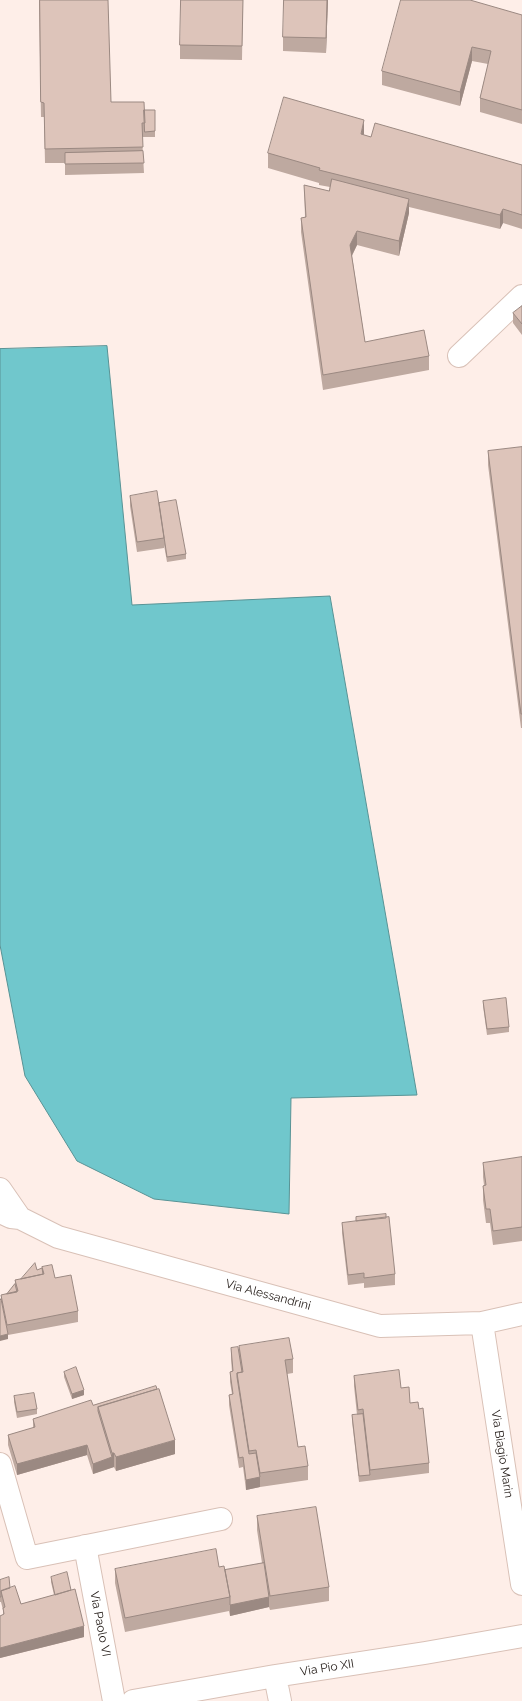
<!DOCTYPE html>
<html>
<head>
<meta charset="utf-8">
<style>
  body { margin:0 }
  canvas { display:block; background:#feeee8 }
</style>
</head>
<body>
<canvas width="522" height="1701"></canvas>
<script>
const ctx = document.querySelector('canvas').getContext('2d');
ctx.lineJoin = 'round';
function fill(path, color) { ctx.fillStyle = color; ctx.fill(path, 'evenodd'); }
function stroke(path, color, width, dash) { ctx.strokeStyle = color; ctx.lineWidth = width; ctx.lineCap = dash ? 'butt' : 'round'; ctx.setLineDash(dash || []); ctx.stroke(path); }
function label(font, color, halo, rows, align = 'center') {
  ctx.font = font + ' Raleway,sans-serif'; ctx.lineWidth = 4; ctx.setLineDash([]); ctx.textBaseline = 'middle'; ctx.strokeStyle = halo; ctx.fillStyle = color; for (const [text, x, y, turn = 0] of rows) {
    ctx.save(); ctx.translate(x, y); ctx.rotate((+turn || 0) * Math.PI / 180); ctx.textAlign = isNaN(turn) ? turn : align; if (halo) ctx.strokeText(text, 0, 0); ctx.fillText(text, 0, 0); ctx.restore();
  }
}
const water = new Path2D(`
  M107,346L132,605L330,596L417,1095L291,1098L289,1214L154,1199L77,1161L25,1076L0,945V349Z`);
fill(water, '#70c7cc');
stroke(water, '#589395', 1);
const minor = new Path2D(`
  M459,356L522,296
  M0,1189L20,1218
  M0,1212L11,1217L20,1218L58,1237L380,1326L482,1323L522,1314
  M482,1323L522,1584
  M0,1464L27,1558L221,1519
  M85,1546L114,1701
  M275,1676L280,1701
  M133,1701L275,1676L425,1653L522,1636`);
stroke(minor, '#d9c1b7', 24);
stroke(minor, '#fff', 22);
fill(new Path2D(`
  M39,0L111,102L144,110H155V137H142L144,173L65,175V163H45L44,117H41Z
  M243,0L242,60L180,59V45Z
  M328,0L326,53L283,51V37Z
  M522,15V124L480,112V98L488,64L472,61L460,106L382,85V71Z
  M364,135L371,137L522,165V229L503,223L500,229L409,207V213L399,256L357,245L352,256L365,342L429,356V370L323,390L301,232V218L305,217L304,185L329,191L330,187L319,185V183L268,168V153Z
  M522,306V335L513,323V313Z
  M522,447V728H521L488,465V451Z
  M130,496L159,503L186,554V559L167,562L164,545V548L137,552L130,506Z
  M483,1001L509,1027V1032L487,1035L483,1006Z
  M522,1157V1241L493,1245L490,1223H486L483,1200V1186L484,1185L483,1177V1163Z
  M386,1218L395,1274V1285L364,1288V1283L348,1285L342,1233V1223Z
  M42,1267L55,1278L78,1311V1322L8,1335V1339L1,1299V1295L7,1294L15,1284V1280L21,1279L37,1270L42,1272Z
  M231,1348L293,1359V1373L287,1374L298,1447L308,1466V1480L260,1487L246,1490L243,1467L239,1468L229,1405V1395L232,1394L230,1382V1372H232L231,1358Z
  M64,1372L84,1395L72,1399L64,1377Z
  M354,1376L401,1388L410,1403L429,1463V1473L359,1482L352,1421V1415H357L354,1386Z
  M14,1396L37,1409V1414L17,1418L14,1402Z
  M93,1405L175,1454L116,1471L114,1467L93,1474L87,1455L17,1475L8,1445V1435L33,1428V1419Z
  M257,1516L329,1587V1601L270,1610L269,1607L230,1616L229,1611L125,1632L115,1583V1569L219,1567L225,1570L262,1563L257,1530Z
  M51,1577L84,1637L0,1658V1616L3,1615V1610L1,1602H0V1580L10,1588L21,1604L54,1595L51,1582Z`), '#bea9a0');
fill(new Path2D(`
  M327,0H328L326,53V38Z
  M472,47V61L460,106V92Z
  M364,120V134L361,148V134Z
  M409,199V213L399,256V241Z
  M503,209V223L500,229V215Z
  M357,231V245L350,259V245Z
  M8,1334V1339L0,1341V1336Z
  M84,1390V1395L72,1399V1394Z
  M175,1440V1454L116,1471V1457Z
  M87,1445V1455L17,1475V1464Z
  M112,1453H114V1467L93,1474V1464L112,1457Z
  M260,1477V1487L246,1490V1480Z
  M269,1597V1607L230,1616V1605Z
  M84,1626V1637L0,1658V1648Z`), '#9b8982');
const building = new Path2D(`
  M40,0H108L111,102H144L145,123H142L143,147L45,149L44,103L41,102Z
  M181,0H243L242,46L180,45Z
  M284,0H327L326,38L283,37Z
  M401,0H470L522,15V110L480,98L491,51L472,47L460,92L382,71Z
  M284,97L364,120L361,134L371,137L375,123L522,165V215L503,209L500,215L319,170L320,168L268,153Z
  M144,110H155V131L145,132Z
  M143,151L144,163L65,164V153Z
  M332,179L409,199L399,241L357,231L350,245L365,342L424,330L429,356L323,375L301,218L306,217L304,185L329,191Z
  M522,306V324L513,313Z
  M522,447V714H521L488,451Z
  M157,491L164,538L137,542L130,496Z
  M176,500L186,554L167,557L159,503Z
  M506,998L509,1027L487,1029L483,1001Z
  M522,1157V1227L493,1231L490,1209H486L483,1186L486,1185L483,1163Z
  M386,1214V1218L356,1221V1217Z
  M389,1217L395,1274L364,1278V1273L348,1275L342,1223Z
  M35,1263L37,1270L42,1268L43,1274L21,1279Z
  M52,1265L55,1278L71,1275L78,1311L7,1325L1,1295L18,1291L15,1280L44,1274L42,1267Z
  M15,1284L17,1292L7,1294Z
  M1,1299L8,1334L0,1336V1301Z
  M289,1338L293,1359L285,1360L298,1447L305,1446L308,1466L260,1473L256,1450L249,1451L237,1373L243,1372L239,1346Z
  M238,1347L242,1372L237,1373V1377L249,1454L256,1453L260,1477L246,1480L243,1457L239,1458L229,1395L233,1394L230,1372L233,1371L231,1348Z
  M76,1367L84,1390L72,1394L64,1372Z
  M399,1370L401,1388L409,1387L410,1403L418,1402L419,1409L423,1408L429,1463L370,1470L363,1409L358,1410L354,1376Z
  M156,1386L157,1389L98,1407V1411L112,1457L93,1464L87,1445L17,1464L8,1435L35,1427L33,1419L91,1400L93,1405Z
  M159,1389L175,1440L116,1457L114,1453H112L98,1407Z
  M34,1393L37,1409L17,1412L14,1396Z
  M363,1414L370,1475L359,1476L352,1415Z
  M316,1507L329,1587L270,1596L257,1516Z
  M216,1549L219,1567L224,1566L230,1597L125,1618L115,1569Z
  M264,1563L269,1597L230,1605V1597L225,1570Z
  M67,1572L71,1590L55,1595L51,1577Z
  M9,1577L10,1588L1,1591V1597H0V1580Z
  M15,1586L21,1604L75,1589L84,1626L0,1648V1616L4,1614L3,1608L5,1607L1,1591Z`);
fill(building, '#ddc4ba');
stroke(building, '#9b8982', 1);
label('12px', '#211915', '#fff', [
  ["Via Alessandrini",268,1295,15],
  ["Via Biagio Marin",502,1454,81],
  ["Via Paolo VI",100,1624,79],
  ["Via Pio XII",327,1668,-9]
]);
</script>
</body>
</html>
